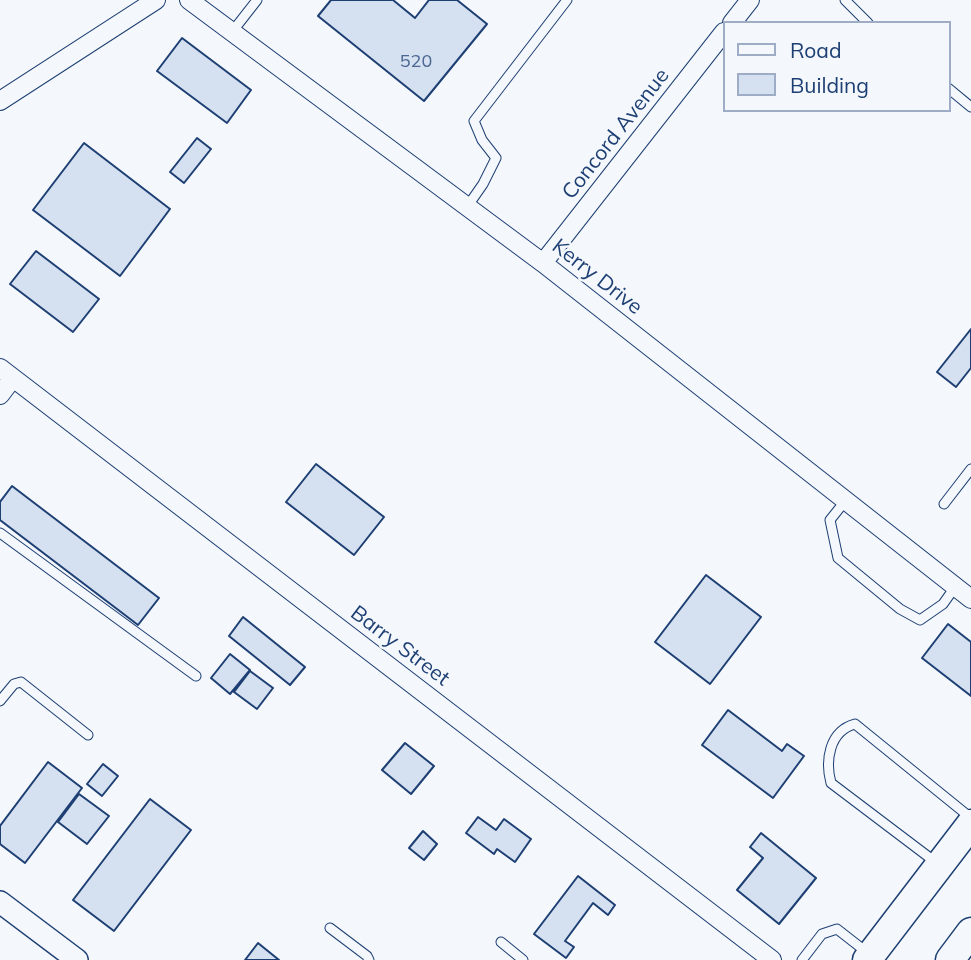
<!DOCTYPE html>
<html>
<head>
<meta charset="utf-8">
<style>
  body { margin:0 }
  #map { position:relative; width:971px; height:960px; overflow:hidden; background:#f4f7fb; font-family:Mulish,sans-serif }
  canvas { display:block }
  .legend { position:absolute; left:723px; top:21px; width:228px; height:91px; box-sizing:border-box; background:#f4f7fb; border:2px solid #9eadc5; margin:0; padding:9px 12px; list-style:none; font-size:21px; color:#1d3f73 }
  .legend li { display:flex; align-items:center; gap:14px; height:35px }
  .legend b { width:35px; border:2px solid #9eadc5 }
</style>
</head>
<body>
<div id="map">
<canvas width="971" height="960"></canvas>
<ul class="legend">
<li><b style="height:9px;background:#f4f7fb"></b>Road</li>
<li><b style="height:19px;background:#d5e0f0"></b>Building</li>
</ul>
</div>
<script>
const ctx = document.querySelector('canvas').getContext('2d');
ctx.lineJoin = 'round';
function fill(path, color) { ctx.fillStyle = color; ctx.fill(path, 'evenodd'); }
function stroke(path, color, width, dash) { ctx.strokeStyle = color; ctx.lineWidth = width; ctx.lineCap = dash ? 'butt' : 'round'; ctx.setLineDash(dash || []); ctx.stroke(path); }
function label(font, color, halo, rows, align = 'center') {
  ctx.font = font + ' Mulish,sans-serif'; ctx.lineWidth = 5; ctx.setLineDash([]); ctx.textBaseline = 'middle'; ctx.strokeStyle = halo; ctx.fillStyle = color; for (const [text, x, y, turn = 0] of rows) {
    ctx.save(); ctx.translate(x, y); ctx.rotate((+turn || 0) * Math.PI / 180); ctx.textAlign = isNaN(turn) ? turn : align; if (halo) ctx.strokeText(text, 0, 0); ctx.fillText(text, 0, 0); ctx.restore();
  }
}
const building = new Path2D(`
  M331,0H393L415,18L429,0H457L487,24L424,101L318,16Z
  M182,38L251,90L227,123L157,71Z
  M197,138L211,149L184,183L170,172Z
  M84,143L170,209L120,276L33,210Z
  M36,251L99,299L73,332L10,284Z
  M971,329V368L956,387L937,372Z
  M316,464L384,517L354,555L286,502Z
  M12,486L159,598L138,625L0,520V502Z
  M706,575L761,617L710,684L655,642Z
  M243,617L305,667L290,685L229,636Z
  M948,624L971,642V696L922,658Z
  M230,654L250,670L230,694L211,678Z
  M250,671L273,688L257,709L234,692Z
  M728,710L782,751L787,744L804,756L773,798L702,745Z
  M405,743L434,766L411,794L382,770Z
  M48,762L82,788L25,863L0,844V826Z
  M103,764L118,776L102,796L87,784Z
  M79,794L109,816L87,844L58,822Z
  M150,799L191,830L114,931L73,900Z
  M478,817L496,830L504,819L531,839L515,862L497,849L494,854L466,833Z
  M423,831L437,844L424,860L409,848Z
  M761,833L816,878L779,924L737,890L763,858L750,847Z
  M578,876L615,905L608,915L593,903L565,941L574,947L566,958L534,934Z
  M258,943L279,960H245Z`);
fill(building, '#d5e0f0');
stroke(building, '#1d3f73', 2);
const service = new Path2D(`
  M845,0L868,23
  M232,32L257,0
  M948,88L971,107
  M467,207L483,184L496,158L482,140L474,121L567,0
  M846,500L830,520L838,558L900,609L920,620L943,604L955,587
  M944,504L971,469
  M0,533L196,676
  M0,701L14,684L21,682L88,735
  M938,864L831,783C825,761 829,731 855,724L971,818
  M330,928L367,956L369,960
  M501,942L523,960
  M802,960L822,934L837,929L869,954`);
const minor = new Path2D(`
  M189,0L543,263L971,599
  M732,23L750,0
  M0,101L156,0
  M543,263L724,32
  M0,368L772,960
  M0,395L13,378`);
const tertiary = new Path2D(`
  M0,902L77,960`);
const trunk = new Path2D(`
  M867,960L971,824
  M950,960L971,932`);
stroke(service, '#1d3f73', 11);
stroke(minor, '#1d3f73', 20);
stroke(tertiary, '#1d3f73', 24);
stroke(trunk, '#1d3f73', 31);
stroke(service, '#f4f7fb', 9);
stroke(minor, '#f4f7fb', 18);
stroke(tertiary, '#f4f7fb', 21);
stroke(trunk, '#f4f7fb', 28);
label('18px', '#4b6792', null, [
  ["520",416,62]
]);
label('21px', '#1d3f73', '#f4f7fb', [
  ["Concord Avenue",616,134,-52],
  ["Kerry Drive",597,277,38],
  ["Barry Street",400,646,37]
]);
</script>
</body>
</html>
